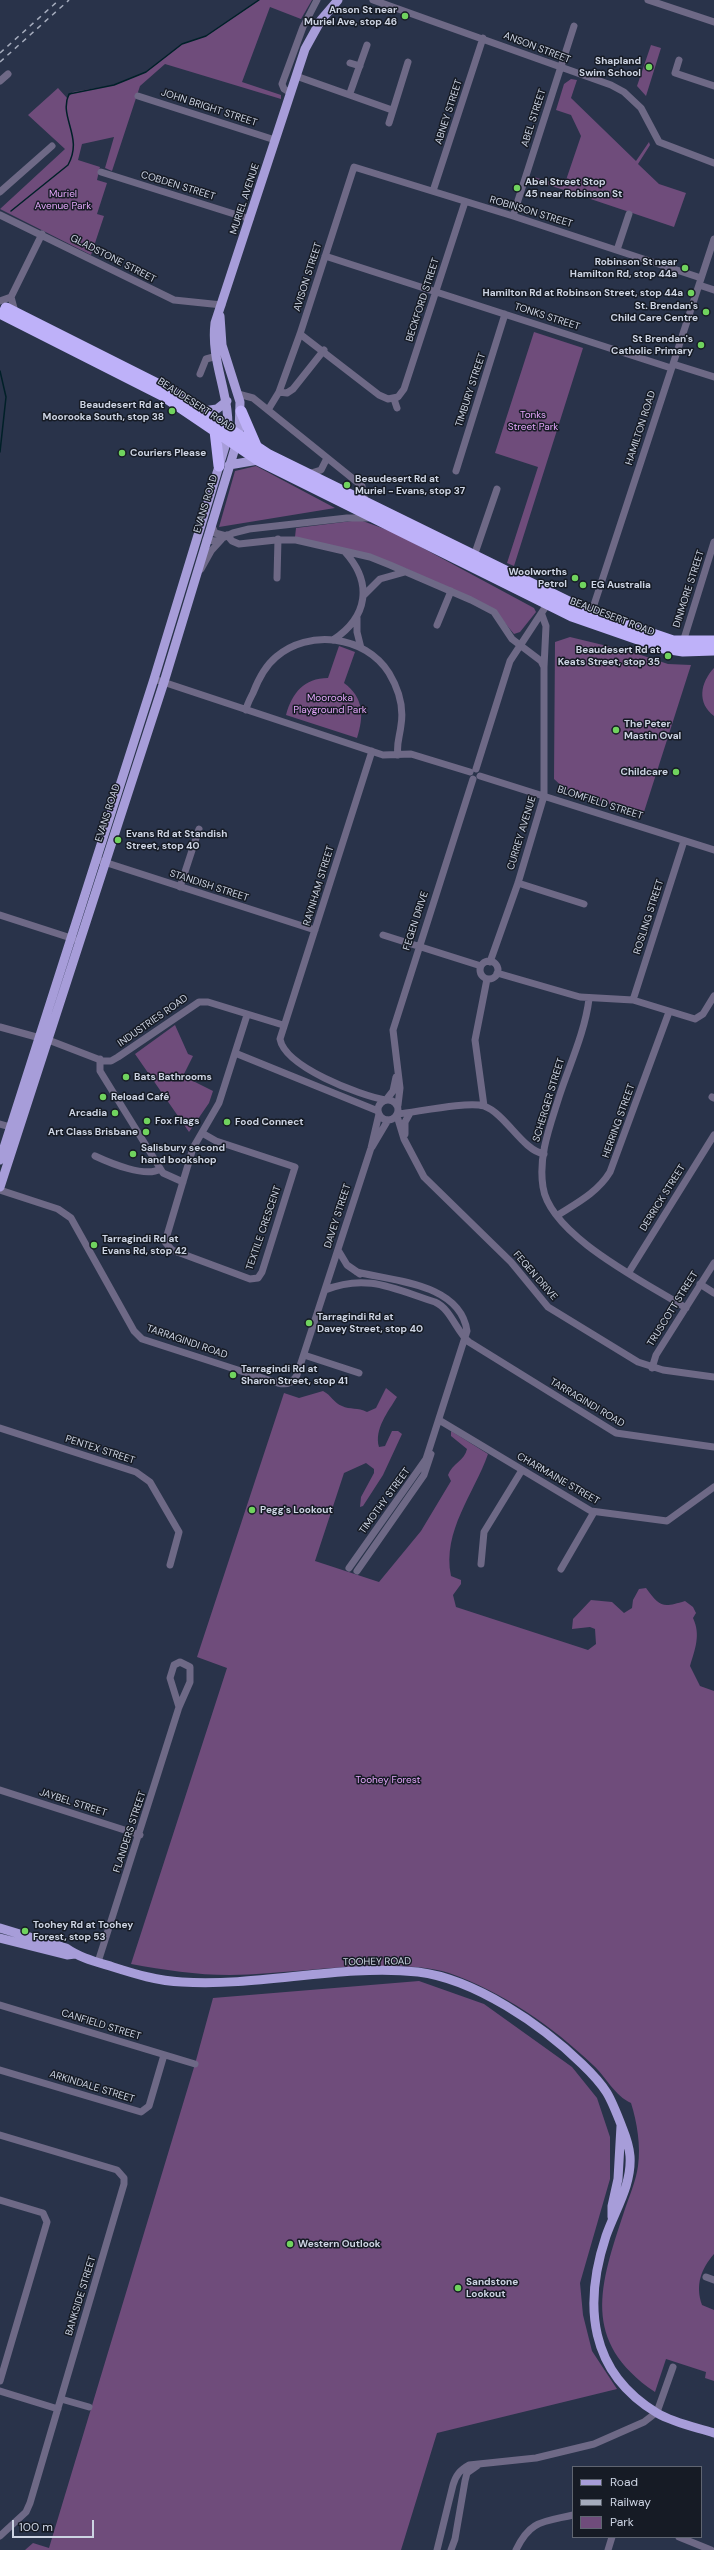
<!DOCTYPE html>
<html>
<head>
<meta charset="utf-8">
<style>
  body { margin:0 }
  #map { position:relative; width:714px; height:2550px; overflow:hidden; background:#29334a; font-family:"DM Sans",sans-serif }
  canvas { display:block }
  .legend { position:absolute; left:572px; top:2466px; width:130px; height:72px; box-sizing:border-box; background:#161b25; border:1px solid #5f6571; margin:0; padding:5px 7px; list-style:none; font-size:12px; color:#cdd4e3 }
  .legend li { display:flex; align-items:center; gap:8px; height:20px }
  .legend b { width:20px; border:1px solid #5f6571 }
  .scale { position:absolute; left:12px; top:2520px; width:82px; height:18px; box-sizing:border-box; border:2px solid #cdd4e3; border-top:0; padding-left:5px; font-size:12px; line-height:14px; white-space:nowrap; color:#cdd4e3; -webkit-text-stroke:3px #161b25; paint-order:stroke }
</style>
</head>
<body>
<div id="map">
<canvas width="714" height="2550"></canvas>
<ul class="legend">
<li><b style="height:5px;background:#a79dd9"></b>Road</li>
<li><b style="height:5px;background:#a5acbd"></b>Railway</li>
<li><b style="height:11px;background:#6f4c7b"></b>Park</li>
</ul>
<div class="scale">100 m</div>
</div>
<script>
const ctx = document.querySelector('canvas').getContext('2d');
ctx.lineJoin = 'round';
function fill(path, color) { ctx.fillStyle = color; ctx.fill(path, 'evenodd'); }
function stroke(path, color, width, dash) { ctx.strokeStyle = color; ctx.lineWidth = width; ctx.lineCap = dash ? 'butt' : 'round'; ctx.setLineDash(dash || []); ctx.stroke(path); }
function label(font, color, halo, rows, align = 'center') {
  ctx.font = font + ' "DM Sans",sans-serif'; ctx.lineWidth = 3; ctx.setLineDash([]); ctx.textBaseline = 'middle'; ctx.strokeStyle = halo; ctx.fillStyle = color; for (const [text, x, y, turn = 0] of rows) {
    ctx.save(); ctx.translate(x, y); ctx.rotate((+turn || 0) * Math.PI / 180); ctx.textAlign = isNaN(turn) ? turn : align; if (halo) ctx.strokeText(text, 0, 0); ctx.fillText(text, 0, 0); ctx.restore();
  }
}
fill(new Path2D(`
  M259,0H312L301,19L270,7L242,82L281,95V99L165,64L140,86L112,171L105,168L114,137L82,144L78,160L100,167L97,180L107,183L97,214L104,216L91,255L0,209L65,149L28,115L58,88L67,98L73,92L114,85L146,72L182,44L206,36Z
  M651,45L661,48L646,96L637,86Z
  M571,79L577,80L571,98L636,161L649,142L650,145L638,164L659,184L686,193L674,227L534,180V177L564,186L581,136L571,115L556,110L564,84Z
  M534,332L583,348L514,566L507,563L538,467L495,453Z
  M256,466L335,508L219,527L235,471Z
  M360,520L393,532L534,608L536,612L520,632L514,634L495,611L407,569L295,537L296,528Z
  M570,637L632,652L668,664L691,665L643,815L565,789L554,779L555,642Z
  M339,646L355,652L344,683C364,698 364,716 357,738L286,715C292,693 304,678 328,678Z
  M714,668V716C697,703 700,683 714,668Z
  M175,1025L188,1054L193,1056L183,1076L213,1091L209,1103L189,1132L135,1054Z
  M386,1388L397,1397C388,1412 374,1429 379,1447L385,1446L392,1431H398L402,1434L383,1475L363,1506L360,1507L361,1497L374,1473V1469L366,1463L344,1473L315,1561L379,1582L421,1531L451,1481L448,1475C452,1464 465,1460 467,1449L451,1436V1431L488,1454C474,1494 442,1531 451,1576L461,1580V1584L453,1595L456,1607L588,1650L596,1644L595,1629L590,1627L572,1629L573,1619L591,1600L612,1602L624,1613L632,1608L633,1600L639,1589L646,1588C660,1607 662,1608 685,1601L693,1607L696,1613L693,1618C701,1635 695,1649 690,1666L700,1686L714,1691V2254C701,2269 695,2285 702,2305L714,2310V2381L705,2378L706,2372L666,2359L655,2392C580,2341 600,2285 624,2212C629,2197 636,2181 638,2166C641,2146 637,2122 631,2103C615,2096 606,2077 593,2065C552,2026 503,1992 449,1973C431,1967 408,1966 389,1966C336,1965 283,1974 230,1975C196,1975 164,1970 131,1964L227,1668L197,1657L284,1393L299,1398L323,1391C331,1395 334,1403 342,1406C350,1410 358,1407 367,1412L376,1408Z
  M419,1981L484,2004L572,2067L597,2098L610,2137V2179L580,2283L583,2315L592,2351L617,2389L437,2433L401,2550H25L33,2543L49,2548L195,2064L213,1998Z`), '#6f4c7b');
stroke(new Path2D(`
  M11,211L68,165C84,137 58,117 69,94L114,85L146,72L182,44L206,36L259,0
  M0,371L6,397L0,452`), '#002028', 1.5);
stroke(new Path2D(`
  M373,0L611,85L624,92L641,108L659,142L714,163
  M648,0L714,22
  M679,60L675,73L714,86
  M350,63L360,66
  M296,76L392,110
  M0,81L8,74
  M291,93L284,89L282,84L303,27L317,0
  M350,93L367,45
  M138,96L275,140
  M389,123L408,62
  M101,172L250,219
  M433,191L483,38
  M0,192L52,146
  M0,215L174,300L222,305
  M513,216L574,26
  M617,250L629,214
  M325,256L671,368
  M699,285L714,290
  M0,301L11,297
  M15,312L11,297L42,234
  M300,334L379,395L388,399L398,397L404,389L465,202
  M673,364L714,377
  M200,374L206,359L221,355
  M279,392L287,393L293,389L324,350
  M238,394L253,398L362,486L365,502
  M394,399L397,408
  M268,410L279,392L300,334L354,167L513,216L701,278
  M456,471L505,314
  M308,474L321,470L327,458
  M211,524L215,533L226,536
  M227,535L232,541L239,544L276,540H296L370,557L390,565L471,600L494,612L512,639L541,661L544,667V796L518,883L490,962
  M206,540L216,541L233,533L249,529L347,518H371
  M474,556L497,489
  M201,569L211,551L221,540
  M277,578L278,539
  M364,595L380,579L405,572
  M542,615L546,626L544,667
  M590,617L714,239
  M357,618V632L361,648
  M437,625L451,591
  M333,640C368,617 373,583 345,552
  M683,642L714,542
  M154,679L383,755L411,754L470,772
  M246,710C247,704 250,699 253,693C258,680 264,667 276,657C308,629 365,635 389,673C398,688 404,707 401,725C400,736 396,744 398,755
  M372,751L280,1039C285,1067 359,1095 385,1100
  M476,769L510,661L550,600
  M480,776L714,850
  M101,861L315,930
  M518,883L584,904
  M180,887L199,829
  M0,915L74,939
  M383,935L481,966
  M480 970a9 9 0 1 1 18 0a9 9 0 1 1-18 0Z
  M497,973L580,997L633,1000L695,1019L703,1014L714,996
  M589,999C585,1032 569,1066 559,1097C550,1126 538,1156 543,1187C550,1236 647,1283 686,1308
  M633,1000L684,841
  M0,1027L51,1041L103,1061H111L118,1057L199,1002H208L283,1025
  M235,1053L378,1111
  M100,1059V1071L163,1173L183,1182
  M712,1097L714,1098
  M378 1110a10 10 0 1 1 20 0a10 10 0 1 1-20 0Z
  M386,1100L393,1091L396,1077
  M398,1105L400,1088L393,1030L473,779
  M484,1106L475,1040L487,979
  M398,1114C417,1112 468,1101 484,1106C506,1114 522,1150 544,1154
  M397,1116L404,1139L424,1177L511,1262L548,1307L638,1362L663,1370L714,1377
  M0,1124L14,1128
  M202,1133L216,1141L295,1167L262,1272L258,1278L250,1279L172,1250L165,1242L193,1148L219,1103L247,1015
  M405,1134V1122L410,1113
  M372,1147L388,1120
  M95,1156C110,1163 146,1178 160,1169
  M0,1190L58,1209L71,1218L134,1331L142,1339L278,1383C286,1385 293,1383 297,1375L371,1148L379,1114
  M558,1215C577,1203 598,1192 610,1172L669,1012
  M338,1250L347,1265L360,1274
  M629,1272L714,1135
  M700,1284L714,1293
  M325,1290C367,1273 394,1289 435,1302C451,1309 456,1331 469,1342L616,1433L714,1447
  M304,1355L359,1373
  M652,1368L656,1355L714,1263
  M439,1420L591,1511L667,1521L714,1487
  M0,1428L136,1472L150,1482L179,1532L170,1565
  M481,1564L484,1532L522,1470
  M349,1568L426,1459L467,1331C460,1283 392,1281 357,1272
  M561,1569L594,1512
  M357,1571L424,1475L431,1454
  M0,1790L140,1835
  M98,1962L179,1707L190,1682V1667L180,1662L174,1665L170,1678L179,1707
  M0,2005L195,2064
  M0,2070L141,2112L149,2106L164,2055
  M0,2135L117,2170L124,2178V2184L30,2503L26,2512L0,2536
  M0,2200L43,2213L47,2222L0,2381
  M706,2277L714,2280
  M0,2391L58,2409
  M61,2399L89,2407
  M679,2537L711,2550
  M437,2550L453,2485C456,2475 460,2470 469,2465L536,2458L594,2444L644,2422L657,2412L673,2367
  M451,2550L455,2539L465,2481L467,2473L477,2466
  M516,2550C530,2520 543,2522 573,2515
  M608,2550L612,2537`), '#6e6986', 7);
stroke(new Path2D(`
  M203,411L217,409L227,401
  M229,465L258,460
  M0,1160L154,679L227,440C233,398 210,365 215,323L305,49L321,20L338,0
  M0,1187L164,682L239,435L240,402L222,345L220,316
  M0,1928L66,1948C80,1958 97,1962 113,1967C135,1974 158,1981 182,1982C260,1987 339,1964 418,1972C475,1979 542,2025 582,2064C607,2088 610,2096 622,2127C626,2137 629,2144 630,2156C632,2185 615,2210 606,2236C583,2305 589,2372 657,2413C674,2423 695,2427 714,2433
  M0,1938L67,1955L75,1954
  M612,2217V2206L618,2179L621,2126`), '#a79dd9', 9);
stroke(new Path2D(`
  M6,308L175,393L269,455L591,613L673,641H714
  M0,313L162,395L258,460L572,616L664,648L683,651L714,650
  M241,411L257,448
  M215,431L219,466`), '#beb1f9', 11);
stroke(new Path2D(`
  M0,53L59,0
  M0,62L69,0`), '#a5acbd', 1.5, [5, 5]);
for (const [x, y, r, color] of [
  [405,16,4,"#70d35e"],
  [649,67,4,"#70d35e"],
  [517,188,4,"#70d35e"],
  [685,268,4,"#70d35e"],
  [691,293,4,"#70d35e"],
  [706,312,4,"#70d35e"],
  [701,345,4,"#70d35e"],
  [172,411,4,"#70d35e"],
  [122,453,4,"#70d35e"],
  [347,485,4,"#70d35e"],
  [575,578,4,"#70d35e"],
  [583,585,4,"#70d35e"],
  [668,656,4,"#70d35e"],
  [616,730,4,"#70d35e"],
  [676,772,4,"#70d35e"],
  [118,840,4,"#70d35e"],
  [126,1077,4,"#70d35e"],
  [103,1097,4,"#70d35e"],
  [115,1113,4,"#70d35e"],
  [147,1121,4,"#70d35e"],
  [227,1122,4,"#70d35e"],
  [146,1132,4,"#70d35e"],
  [133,1154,4,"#70d35e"],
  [94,1245,4,"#70d35e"],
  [309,1323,4,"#70d35e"],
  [233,1375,4,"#70d35e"],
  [252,1510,4,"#70d35e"],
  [25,1931,4,"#70d35e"],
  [290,2244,4,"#70d35e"],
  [458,2288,4,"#70d35e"]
]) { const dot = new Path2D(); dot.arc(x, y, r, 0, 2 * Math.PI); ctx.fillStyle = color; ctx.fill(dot); stroke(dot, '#161b25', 1.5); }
label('bold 10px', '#cdd4e3', '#161b25', [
  ["Anson St near",397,10,"right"],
  ["Muriel Ave, stop 46",397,22,"right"],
  ["Shapland",641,61,"right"],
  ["Swim School",641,73,"right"],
  ["Abel Street Stop",525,182],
  ["45 near Robinson St",525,194],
  ["Robinson St near",677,262,"right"],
  ["Hamilton Rd, stop 44a",677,274,"right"],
  ["Hamilton Rd at Robinson Street, stop 44a",683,293,"right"],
  ["St. Brendan's",698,306,"right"],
  ["Child Care Centre",698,318,"right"],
  ["St Brendan's",693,339,"right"],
  ["Catholic Primary",693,351,"right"],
  ["Beaudesert Rd at",164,405,"right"],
  ["Moorooka South, stop 38",164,417,"right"],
  ["Couriers Please",130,453],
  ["Beaudesert Rd at",355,479],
  ["Muriel - Evans, stop 37",355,491],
  ["Woolworths",567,572,"right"],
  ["Petrol",567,584,"right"],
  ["EG Australia",591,585],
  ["Beaudesert Rd at",660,650,"right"],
  ["Keats Street, stop 35",660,662,"right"],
  ["The Peter",624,724],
  ["Mastin Oval",624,736],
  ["Childcare",668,772,"right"],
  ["Evans Rd at Standish",126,834],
  ["Street, stop 40",126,846],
  ["Bats Bathrooms",134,1077],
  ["Reload Café",111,1097],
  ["Arcadia",107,1113,"right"],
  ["Fox Flags",155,1121],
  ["Food Connect",235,1122],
  ["Art Class Brisbane",138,1132,"right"],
  ["Salisbury second",141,1148],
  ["hand bookshop",141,1160],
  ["Tarragindi Rd at",102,1239],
  ["Evans Rd, stop 42",102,1251],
  ["Tarragindi Rd at",317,1317],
  ["Davey Street, stop 40",317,1329],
  ["Tarragindi Rd at",241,1369],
  ["Sharon Street, stop 41",241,1381],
  ["Pegg's Lookout",260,1510],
  ["Toohey Rd at Toohey",33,1925],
  ["Forest, stop 53",33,1937],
  ["Western Outlook",298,2244],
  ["Sandstone",466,2282],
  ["Lookout",466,2294]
], 'left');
label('10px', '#cdd4e3', '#161b25', [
  ["ANSON STREET",537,48,21],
  ["JOHN BRIGHT STREET",209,108,18],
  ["ABNEY STREET",449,112,-72],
  ["ABEL STREET",534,118,-72],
  ["COBDEN STREET",178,186,17],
  ["MURIEL AVENUE",245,199,-72],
  ["ROBINSON STREET",531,212,17],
  ["GLADSTONE STREET",113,259,27],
  ["AVISON STREET",308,277,-72],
  ["BECKFORD STREET",423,300,-72],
  ["TONKS STREET",547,317,18],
  ["TIMBURY STREET",471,390,-72],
  ["BEAUDESERT ROAD",196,405,33],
  ["HAMILTON ROAD",641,428,-72],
  ["EVANS ROAD",206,504,-73],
  ["DINMORE STREET",689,589,-72],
  ["BEAUDESERT ROAD",612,617,21],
  ["BLOMFIELD STREET",600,803,18],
  ["EVANS ROAD",108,813,-72],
  ["CURREY AVENUE",522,833,-73],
  ["STANDISH STREET",209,886,18],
  ["RAYNHAM STREET",319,886,-73],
  ["ROSLING STREET",649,917,-72],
  ["FEGEN DRIVE",416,921,-72],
  ["INDUSTRIES ROAD",153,1021,-35],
  ["SCHERGER STREET",549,1100,-73],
  ["HERRING STREET",619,1121,-70],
  ["DERRICK STREET",663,1198,-58],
  ["DAVEY STREET",338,1216,-72],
  ["TEXTILE CRESCENT",264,1228,-71],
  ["FEGEN DRIVE",535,1276,49],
  ["TRUSCOTT STREET",673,1309,-58],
  ["TARRAGINDI ROAD",187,1342,19],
  ["TARRAGINDI ROAD",587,1403,31],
  ["PENTEX STREET",100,1450,18],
  ["CHARMAINE STREET",558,1479,30],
  ["TIMOTHY STREET",385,1501,-54],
  ["JAYBEL STREET",73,1803,18],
  ["FLANDERS STREET",130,1832,-72],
  ["TOOHEY ROAD",377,1962,-1],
  ["CANFIELD STREET",101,2025,17],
  ["ARKINDALE STREET",92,2087,17],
  ["BANKSIDE STREET",81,2296,-73]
]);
label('10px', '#e4a5f9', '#161b25', [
  ["Muriel",63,194],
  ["Avenue Park",63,206],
  ["Tonks",533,415],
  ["Street Park",533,427],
  ["Moorooka",330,698],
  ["Playground Park",330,710],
  ["Toohey Forest",388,1780]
]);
</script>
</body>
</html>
